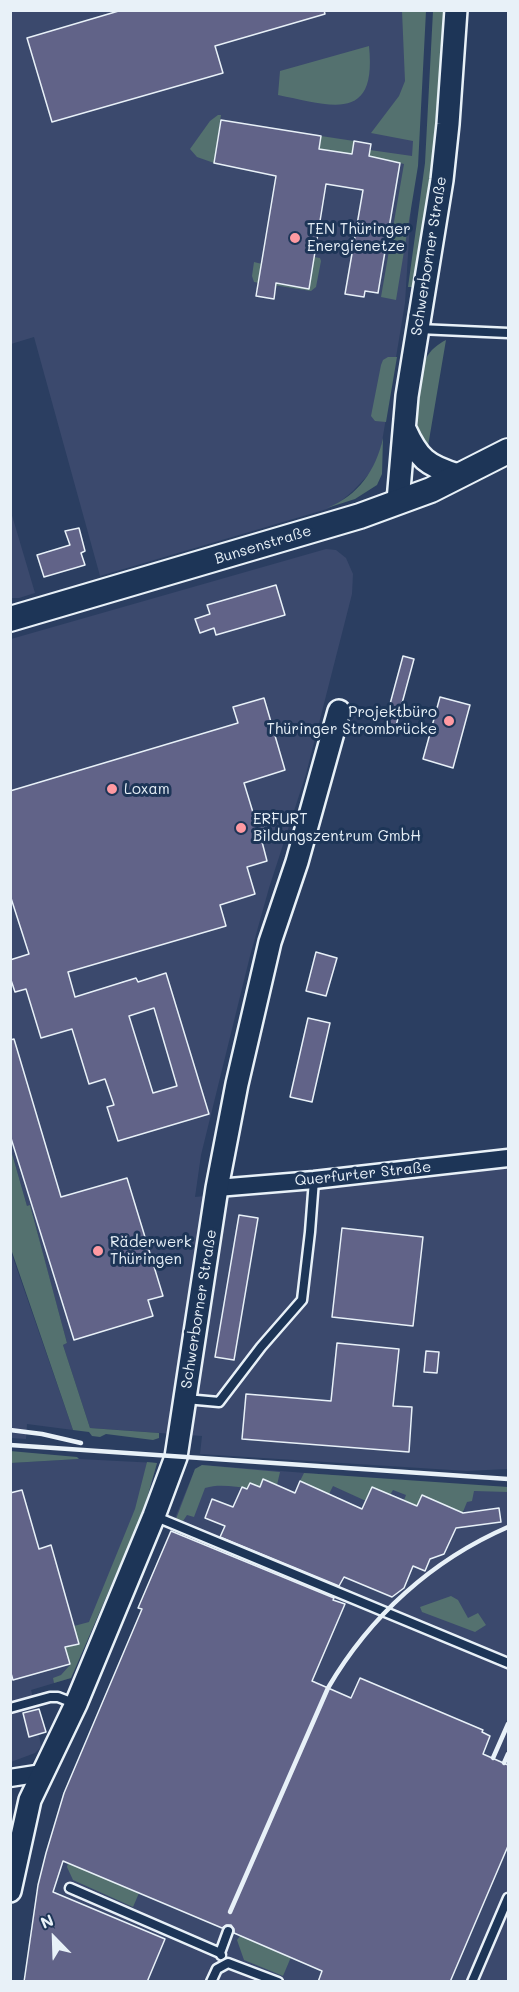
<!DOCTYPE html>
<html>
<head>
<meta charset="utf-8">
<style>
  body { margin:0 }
  #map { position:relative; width:519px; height:1992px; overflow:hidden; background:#2b3e61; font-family:Mali,sans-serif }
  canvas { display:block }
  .frame { position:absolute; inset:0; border:12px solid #e8f1f8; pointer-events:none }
  .north { position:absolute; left:24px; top:1908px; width:60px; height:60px; -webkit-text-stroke:4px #1d3557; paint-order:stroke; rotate:337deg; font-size:16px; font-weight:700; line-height:24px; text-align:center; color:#e8f1f8 }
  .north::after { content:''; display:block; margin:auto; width:21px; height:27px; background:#e8f1f8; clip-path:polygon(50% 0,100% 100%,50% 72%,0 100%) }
</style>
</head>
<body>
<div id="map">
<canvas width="519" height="1992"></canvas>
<div class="frame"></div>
<div class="north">N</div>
</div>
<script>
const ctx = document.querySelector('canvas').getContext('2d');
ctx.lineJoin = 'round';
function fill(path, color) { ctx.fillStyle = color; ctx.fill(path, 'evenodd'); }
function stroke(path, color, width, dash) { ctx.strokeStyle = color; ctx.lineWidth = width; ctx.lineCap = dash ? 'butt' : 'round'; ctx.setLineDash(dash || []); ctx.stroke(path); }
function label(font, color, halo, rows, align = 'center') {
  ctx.font = font + ' Mali,sans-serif'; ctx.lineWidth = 6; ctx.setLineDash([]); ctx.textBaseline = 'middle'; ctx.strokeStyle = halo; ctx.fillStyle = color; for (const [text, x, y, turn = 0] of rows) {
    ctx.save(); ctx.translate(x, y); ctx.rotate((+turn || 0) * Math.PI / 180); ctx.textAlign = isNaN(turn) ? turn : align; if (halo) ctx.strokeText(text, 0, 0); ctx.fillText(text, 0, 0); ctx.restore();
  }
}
fill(new Path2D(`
  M11,11H423L405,303L382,442L380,453L371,472L353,491L341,501L327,509L100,576L34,337L11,344Z
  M11,512L35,593L19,598H11Z
  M326,549L336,550L346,558L353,574L352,594L306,774L269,888L250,956L201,1155L195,1197L508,1166V1469L467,1471L200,1454L202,1436L90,1428L63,1345L67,1343L30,1206H27L11,1150V639Z
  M10,1249L73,1430L27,1424L26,1439L11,1438Z
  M79,1459L157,1463L143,1512L71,1678L31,1690L36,1709H39L46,1732L39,1734L41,1747L35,1753L11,1762V1463Z
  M202,1465L475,1486L508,1487V1981L24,1982L46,1853L64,1793L142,1610L138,1608L195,1469Z`), '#3b496d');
fill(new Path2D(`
  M402,11H426L418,166L396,300L381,297L404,164L369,156L370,150L412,156L413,141L371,133L399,96L405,81Z
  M433,11H446L438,126L414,287H408L425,163Z
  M369,46C377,123 332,106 278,95L280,71Z
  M218,115H221L214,163L197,157L190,149L210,121Z
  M321,136L354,141L352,155L319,149Z
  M314,257L320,258L321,261L316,287L311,291L254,282L252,276L254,262L262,264L259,281L308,289Z
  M446,340L427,452C425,446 421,440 419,435C415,422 420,371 426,359C430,350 438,344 446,340Z
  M388,357H397L386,422L375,421L371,416L381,365L383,360Z
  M383,438L382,474L377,485L355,499L327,508C358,496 376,470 383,438Z
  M11,1150L27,1206L30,1205L67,1343L63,1345L90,1428L159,1433V1438L153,1440L106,1434L100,1437L92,1436L89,1432L73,1430L11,1249Z
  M10,1451L77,1457L79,1459L11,1463Z
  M147,1462L157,1463L143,1512L71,1678L54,1683L53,1678L61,1675L70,1665L65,1647L79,1643L74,1626L89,1622L135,1509Z
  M202,1465L280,1472L277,1485L263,1480L260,1487C242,1490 224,1482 205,1488L194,1517L187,1515L183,1521L176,1519L195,1469Z
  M304,1473L508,1487V1492L474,1491L472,1501L467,1502L458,1524L404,1500L406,1495L393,1490L390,1495L372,1487L366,1501L333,1486L329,1494L300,1481Z
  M451,1596L458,1600L468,1618L478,1613L486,1625L475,1632L422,1612L420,1607Z
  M68,1863L139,1893L133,1907L73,1880L67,1867Z
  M240,1936L291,1957L283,1976L244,1960L237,1940Z`), '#54716f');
const building = new Path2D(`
  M122,10H324L325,14L215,46L223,73L52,122L27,38Z
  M221,120L321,136L319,149L352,154L354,141L371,144L369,156L400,163L378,293L365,291L364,297L345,294L363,190L326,184L309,289L276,283L274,299L256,296L276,176L214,163Z
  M79,528L85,551L81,553L85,565L44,577L37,555L70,545L65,531Z
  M276,585L285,615L216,635L214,628L200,633L195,619L210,614L207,605Z
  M403,656L414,659L394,733L383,730Z
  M440,697L470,705L453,768L423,759Z
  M264,698L285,770L244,783L255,819L267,815L261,838L267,861L247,867L255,894L220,905L226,926L68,972L75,997L136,978L138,982L166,973L209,1114L118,1141L107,1107L114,1105L105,1079L89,1084L72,1029L41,1038L26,989L15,992L10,977V960L29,954L10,895V791L238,723L233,707ZM154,1008L177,1086L153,1093L129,1016Z
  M316,952L337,958L326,996L306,991Z
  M308,1018L330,1023L312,1102L290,1097Z
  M14,1039L61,1197L127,1178L163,1296L148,1300L153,1316L74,1340L10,1135V1040Z
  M239,1215L258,1218L234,1360L215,1357Z
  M342,1228L423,1237L413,1326L332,1317Z
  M337,1343L399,1349L393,1406L412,1407L409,1452L242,1439L246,1394L331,1401Z
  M426,1351L439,1352L437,1373L424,1372Z
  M263,1479L295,1493L300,1481L362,1509L372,1487L417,1506L422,1495L463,1513L499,1508L501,1522L456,1528L444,1554L430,1559L425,1571L413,1566L404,1588L392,1597L344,1577L339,1586L220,1537L225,1526L205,1518L212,1499L233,1507L242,1487L247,1489L250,1483L260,1487Z
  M22,1490L39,1549L51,1545L79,1644L65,1647L70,1664L13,1680L10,1670V1493Z
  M171,1531L334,1598L333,1600L345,1604L312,1681L351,1698L360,1678L483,1730L482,1732L490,1736L483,1754L508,1765V1846L450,1982H318L322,1971L234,1933V1929L231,1925H226L222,1928L63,1861L53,1892L165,1939L147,1982H24L38,1885L46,1853L64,1793L142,1609L138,1608Z
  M39,1709L46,1732L29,1737L23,1713Z`);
fill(building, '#616388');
stroke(building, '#e8f1f8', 1.5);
const service = new Path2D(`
  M419,329L508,333
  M186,1399L219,1402L261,1347L302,1300L310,1232L314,1180
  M154,1516L508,1663
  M10,1708L50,1697H58L76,1704
  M70,1888L220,1953
  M221,1955L220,1953L228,1931
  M211,1982L217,1969L228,1963L278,1982
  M472,1982L508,1898`);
const minor = new Path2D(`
  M217,1188L314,1180L508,1158
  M10,1778L42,1773`);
const tertiary = new Path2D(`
  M405,429C418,458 427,466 458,475
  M398,501L407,396L442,180L448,124L456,10
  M10,1891L30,1800L76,1704L154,1516L176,1457L217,1188L237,1084L270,942L297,862L339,711`);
const secondary = new Path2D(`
  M10,619L360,516L431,490L508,451`);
stroke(service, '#e8f1f8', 13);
stroke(minor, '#e8f1f8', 21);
stroke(tertiary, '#e8f1f8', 26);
stroke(secondary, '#e8f1f8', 28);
stroke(service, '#1d3557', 8);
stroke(minor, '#1d3557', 16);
stroke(tertiary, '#1d3557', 21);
stroke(secondary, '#1d3557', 24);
stroke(new Path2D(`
  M10,1430L42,1434L81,1443
  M10,1445L508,1479
  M493,1758L508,1724
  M504,1763L508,1754
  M230,1912L328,1688C370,1616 432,1560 508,1527`), '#e8f1f8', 4.5);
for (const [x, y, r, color] of [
  [295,238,6,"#ff9aa2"],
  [449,721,6,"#ff9aa2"],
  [112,789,6,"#ff9aa2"],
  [241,828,6,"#ff9aa2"],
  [98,1251,6,"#ff9aa2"]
]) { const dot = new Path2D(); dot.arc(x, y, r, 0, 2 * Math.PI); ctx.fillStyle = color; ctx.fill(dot); stroke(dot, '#1d3557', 2); }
label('15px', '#e8f1f8', '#1d3557', [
  ["TEN Thüringer",307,229],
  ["Energienetze",307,246],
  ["Projektbüro",437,712,"right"],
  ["Thüringer Strombrücke",437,729,"right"],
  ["Loxam",124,789],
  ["ERFURT",253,819],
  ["Bildungszentrum GmbH",253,836],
  ["Räderwerk",110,1242],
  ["Thüringen",110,1259]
], 'left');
label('15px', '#e8f1f8', '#1d3557', [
  ["Schwerborner Straße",429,256,-81],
  ["Bunsenstraße",263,545,-17],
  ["Querfurter Straße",363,1174,-6],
  ["Schwerborner Straße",199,1309,-81]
]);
</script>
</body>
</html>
